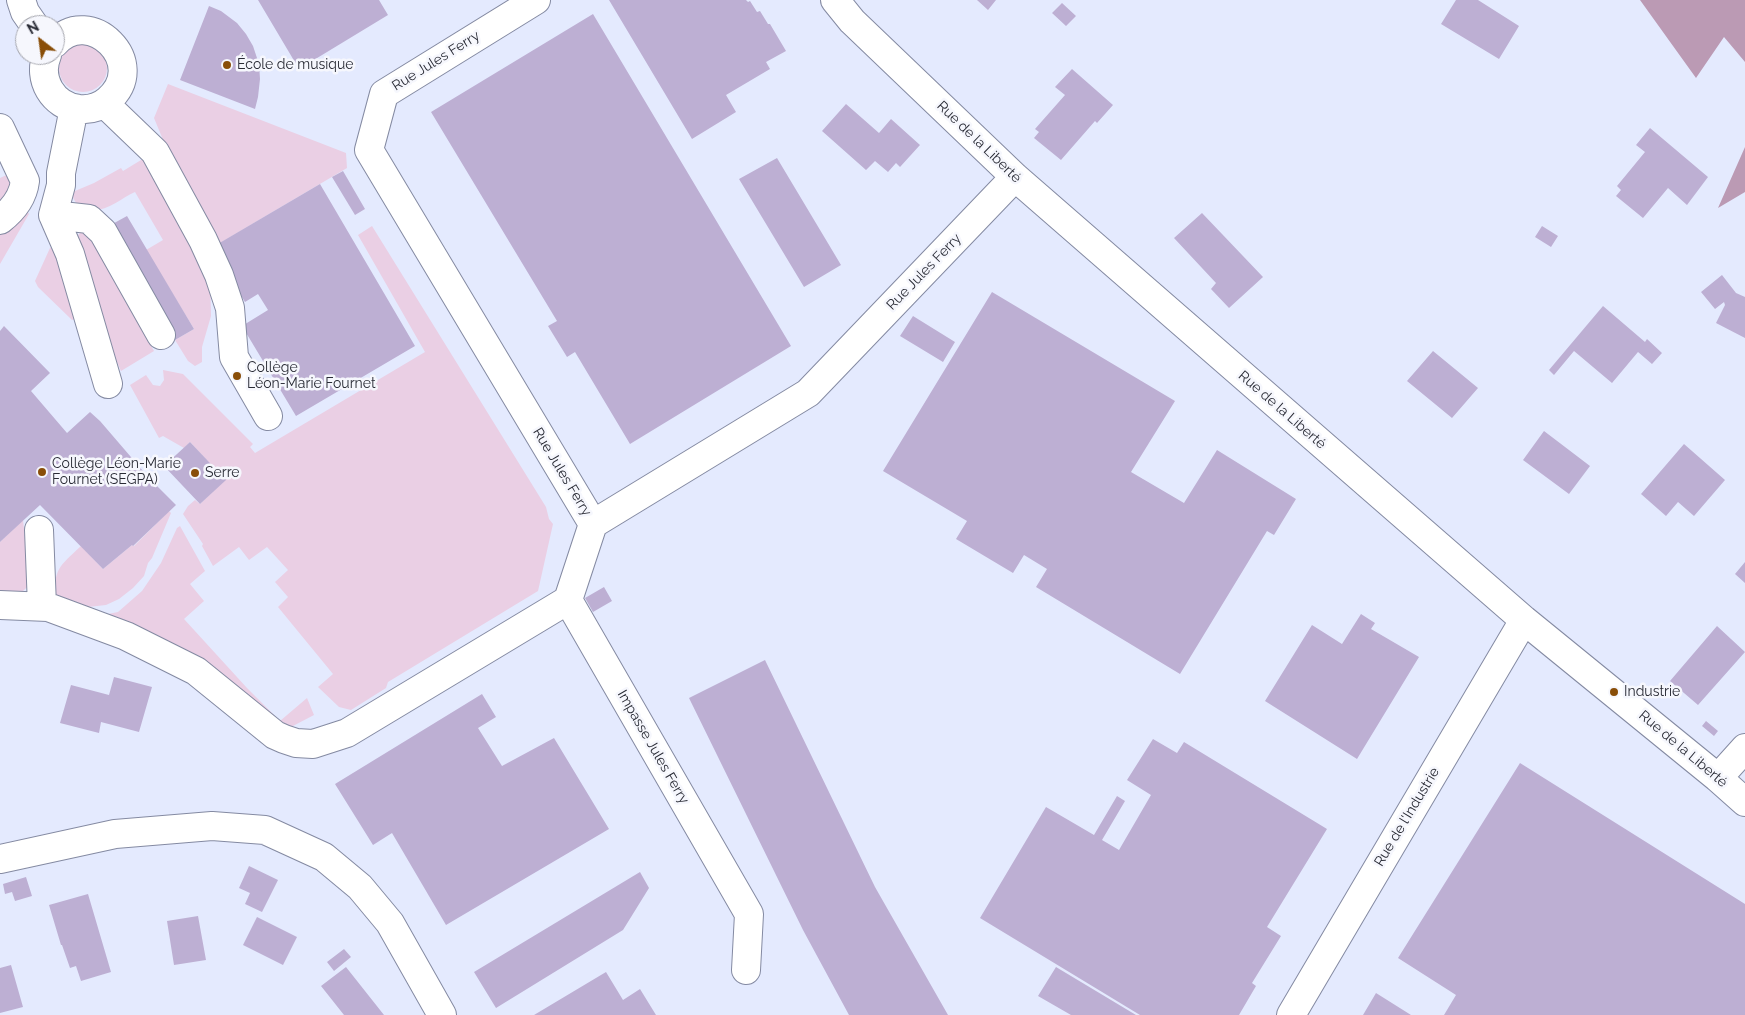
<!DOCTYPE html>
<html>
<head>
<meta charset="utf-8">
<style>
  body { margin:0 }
  #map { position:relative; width:1745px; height:1015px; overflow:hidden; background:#e4eafe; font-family:Raleway,sans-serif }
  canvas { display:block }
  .north { position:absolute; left:15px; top:15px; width:50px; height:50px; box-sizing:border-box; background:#f6f7fd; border:1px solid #a4a5ad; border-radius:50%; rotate:330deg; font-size:14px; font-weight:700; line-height:20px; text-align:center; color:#292b35 }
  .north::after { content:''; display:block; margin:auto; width:18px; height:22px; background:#894e08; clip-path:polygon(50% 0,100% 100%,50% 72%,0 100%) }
</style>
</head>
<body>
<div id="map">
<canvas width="1745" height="1015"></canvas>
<div class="north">N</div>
</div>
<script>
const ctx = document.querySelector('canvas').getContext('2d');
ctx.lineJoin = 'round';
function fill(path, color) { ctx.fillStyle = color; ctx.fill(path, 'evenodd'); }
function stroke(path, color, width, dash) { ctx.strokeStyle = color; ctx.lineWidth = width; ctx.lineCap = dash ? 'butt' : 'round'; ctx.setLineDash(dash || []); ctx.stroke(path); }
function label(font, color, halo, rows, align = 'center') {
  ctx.font = font + ' Raleway,sans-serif'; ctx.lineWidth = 5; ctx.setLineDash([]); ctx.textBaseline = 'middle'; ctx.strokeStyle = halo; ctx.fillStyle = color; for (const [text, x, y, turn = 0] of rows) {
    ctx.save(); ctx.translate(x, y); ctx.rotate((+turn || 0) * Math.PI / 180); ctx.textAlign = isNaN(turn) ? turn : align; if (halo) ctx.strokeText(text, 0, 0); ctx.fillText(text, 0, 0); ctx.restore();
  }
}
fill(new Path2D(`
  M59 68a24 24 0 1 1 48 0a24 24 0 1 1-48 0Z
  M168,84L346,153L347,168L220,243L166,147L154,118Z
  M146,157L210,270L211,316L202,347V362L195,366L188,361L175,340L194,329L146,250L163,240L135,192C119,199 99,219 80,206C74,202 72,196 71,190L75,191L94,183L121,168L123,171Z
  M11,173H17L0,207V178Z
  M27,211L29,214L0,264V235L12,227Z
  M372,226L546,507L549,519L553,524L538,591L388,682L386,688L351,710L339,707L318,687L333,674L278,607L288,597L275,582L288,570L267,547L249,560L239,547L213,566L202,546L203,544L183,514L188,506L195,500L200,504L225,480L190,442L184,448L163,436L159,438L130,385L146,375L153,385L160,386L164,380L163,370L183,374L253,444L250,447L255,453L425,352L358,235Z
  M87,230L115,273L111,276L154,351L121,371L108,342L76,237L80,233Z
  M53,246L58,247L75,319L72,320L38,287L35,281L50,248Z
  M169,511L171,513L152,558L148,563L144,576L133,588L119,599L106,605L79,608L54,601C55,567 58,568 81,546L103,569L132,545L134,546Z
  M23,520L30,583C23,595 13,595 0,597V542Z
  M180,526L205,571L190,584L204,601L184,619L247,688L280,721L307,698L314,715L291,727L281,726L93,617L118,612L142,591L161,563L177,528Z`), '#eacfe4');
fill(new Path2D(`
  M1640,0H1745V62L1724,37L1696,78Z
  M1745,147V192L1718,208Z`), '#bb9ab4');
fill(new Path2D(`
  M258,0H379L388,15L299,69Z
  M609,0H746L748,2L750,1L757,12L760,11L768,24H770L786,51L766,62L770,69L726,95L736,112L692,139Z
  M977,0H996L988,10Z
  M1456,0H1478L1519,26L1499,59L1441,24Z
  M1062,3L1076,16L1066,26L1052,13Z
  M209,6L221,11L237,23L246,34L253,46L259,64L260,79L258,97L255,109L180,80Z
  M593,14L791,346L630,444L575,352L567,357L548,326L557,321L431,112Z
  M1072,69L1113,105L1097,123L1095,121L1061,160L1034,138L1039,132L1035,129L1065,95L1055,87Z
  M846,104L879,133L891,119L920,145L900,167L896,163L888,172L875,161L866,170L822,131Z
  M1650,128L1708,177L1687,205L1668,188L1643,218L1616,196L1621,190L1617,186L1645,152L1636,145Z
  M777,158L841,265L804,287L739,179Z
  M343,171L365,209L355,215L332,177Z
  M320,184L415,346L296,416L242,326L268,310L258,294L245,302L211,248Z
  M1202,213L1263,277L1229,308L1211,289L1216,283L1174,238Z
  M127,216L194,329L175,340L107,227Z
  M1542,226L1558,236L1551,247L1535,237Z
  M1722,275L1736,293L1745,297V338L1716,323L1725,305L1724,302L1715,309L1701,292Z
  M992,292L1175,401L1131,472L1184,503L1217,450L1296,499L1274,535L1267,531L1180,674L1036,587L1047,569L1024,555L1013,573L956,539L967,521L883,471Z
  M1603,306L1645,342L1647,339L1662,353L1652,364L1638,352L1612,383L1574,351L1554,375L1549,370Z
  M913,316L955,342L943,362L900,336Z
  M4,326L50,373L31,391L67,433L90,412L100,421L149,478L176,505L133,546L132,545L103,569L40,505L0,542V331Z
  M1433,351L1478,388L1452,418L1407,381Z
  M1544,431L1590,466L1569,494L1523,460Z
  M190,442L226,480L200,504L164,466Z
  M1684,444L1725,480L1694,516L1678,502L1666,516L1641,494Z
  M1745,562V583L1735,574Z
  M604,587L612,601L593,612L585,598Z
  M1361,614L1375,623L1371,629L1419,657L1357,759L1265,701L1312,625L1342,644Z
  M1717,626L1745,652L1698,705L1670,681Z
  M765,660L875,887L948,1015H849L803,930L689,698Z
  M114,677L152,687L139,732L101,722L99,733L60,723L71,685L109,695Z
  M482,694L496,717L478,728L502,766L554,738L609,829L446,925L392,833L373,845L335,784Z
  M1706,721L1718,731L1714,736L1702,726Z
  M1153,739L1177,753L1184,742L1327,829L1267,927L1281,936L1252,983L1256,986L1239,1015H1140L980,918L1046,807L1094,835L1117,796L1125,801L1102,840L1119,850L1151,795L1127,780Z
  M1520,763L1745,904V1015H1444L1456,995L1398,958Z
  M249,866L278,880L262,912L245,904L250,893L239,888Z
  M640,872L649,888L623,930L496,1008L474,972Z
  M26,877L32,896L15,901L12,892L5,894L3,884Z
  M88,894L111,972L81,981L76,966L70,968L62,945H61L49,905Z
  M198,916L206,960L174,965L167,921Z
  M257,917L297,937L283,965L243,945Z
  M344,949L351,957L334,971L327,962Z
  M11,965L23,1007L0,1013V968Z
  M346,967L384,1015H344L321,986Z
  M1056,967L1136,1015H1071L1038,996Z
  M606,972L623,1000L640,989L656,1015H534Z
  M1376,993L1411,1015H1363Z`), '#bdafd3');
const minor = new Path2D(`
  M21,0L25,12L34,25
  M536,0L384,94L369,150L593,524
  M835,0L852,21L1015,177L1524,620L1718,778L1745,802
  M47,55C37,79 53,106 79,109C90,110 100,107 108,100C151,63 89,4 55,43
  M104,103L155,152L203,240L219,275L230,308L234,357L268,416
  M74,108L61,173V185L53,215L70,254L108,384
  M0,128L25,181C23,197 13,210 0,220
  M53,215L89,219L103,232L161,335
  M593,524L808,393L1015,177
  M593,524L568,600L749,914L746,970
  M39,530L42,606
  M0,605L48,607L126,636L196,671L275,735L284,739L296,743L313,744L347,733L568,600
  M1718,778L1745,748
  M0,859L115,834L212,826L265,830L324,857L360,887L390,923L442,1015
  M1291,1015L1524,620`);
stroke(minor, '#848aa2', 30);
stroke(minor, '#fff', 28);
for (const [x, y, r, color] of [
  [227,65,5,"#894e08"],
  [237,376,5,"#894e08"],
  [42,472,5,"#894e08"],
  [195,473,5,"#894e08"],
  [1614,692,5,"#894e08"]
]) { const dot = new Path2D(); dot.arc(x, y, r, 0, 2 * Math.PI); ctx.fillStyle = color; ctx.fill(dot); stroke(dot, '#f6f7fd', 2); }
label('14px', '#292b35', '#f6f7fd', [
  ["Rue Jules Ferry",436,61,-32],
  ["Rue de la Liberté",979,142,44],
  ["Rue Jules Ferry",924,272,-46],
  ["Rue de la Liberté",1282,410,41],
  ["Rue Jules Ferry",562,472,59],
  ["Impasse Jules Ferry",653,747,60],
  ["Rue de la Liberté",1683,749,40],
  ["Rue de l'Industrie",1407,817,-59]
]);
label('14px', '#292b35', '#f6f7fd', [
  ["École de musique",237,65],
  ["Collège",247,368],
  ["Léon-Marie Fournet",247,384],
  ["Collège Léon-Marie",52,464],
  ["Fournet (SEGPA)",52,480],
  ["Serre",205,473],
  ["Industrie",1624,692]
], 'left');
</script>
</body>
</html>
